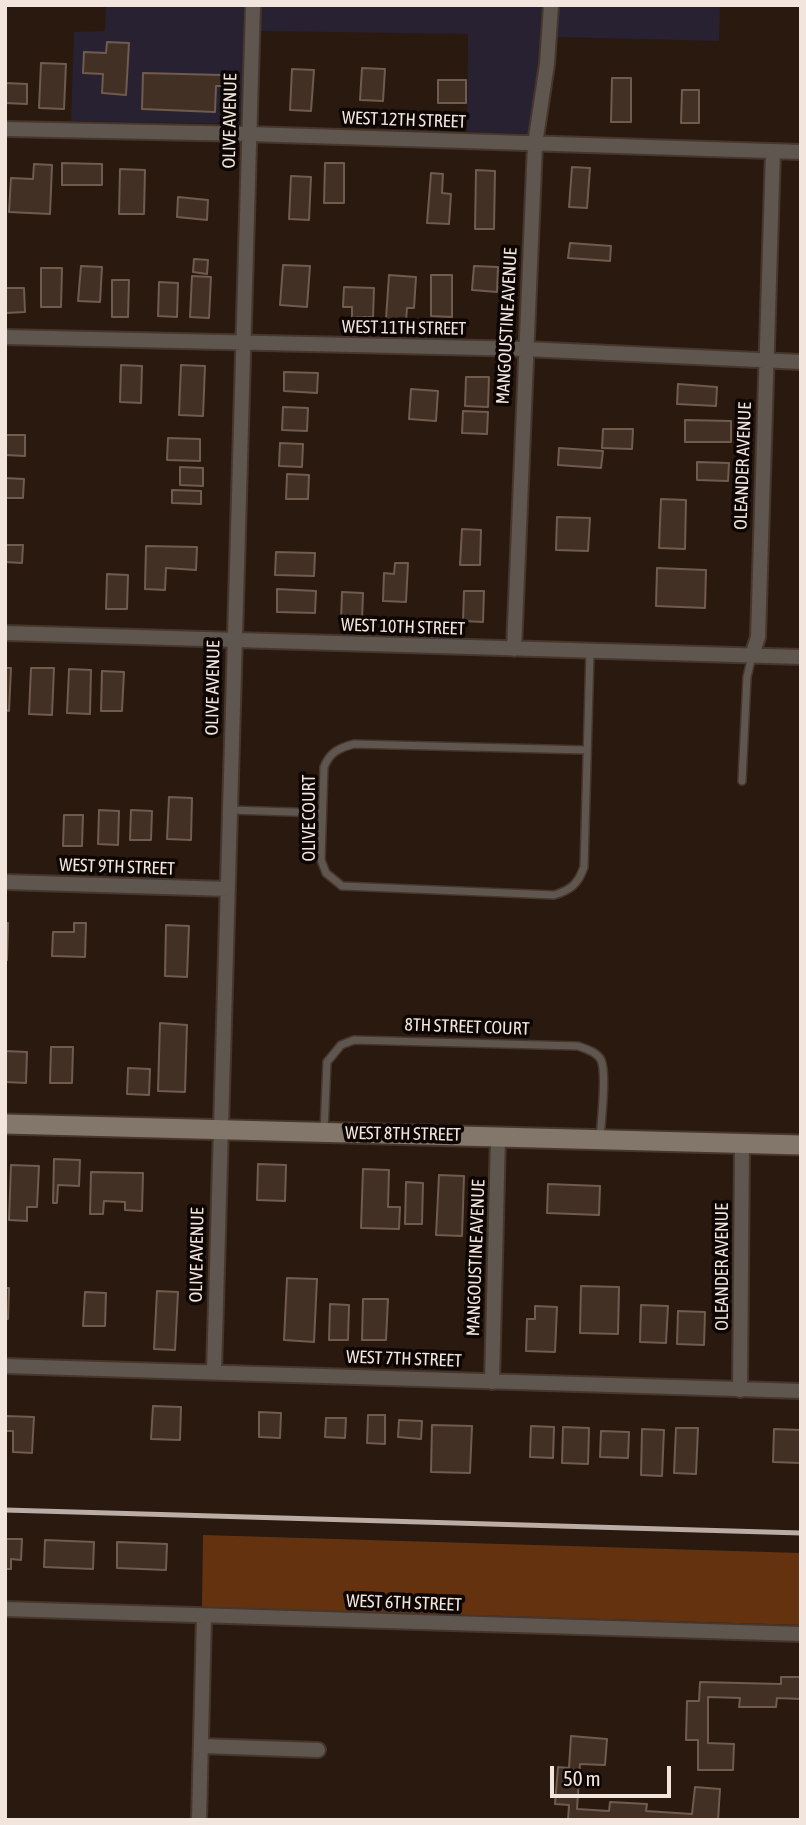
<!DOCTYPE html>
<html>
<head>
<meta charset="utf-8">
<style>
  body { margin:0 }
  #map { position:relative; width:806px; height:1825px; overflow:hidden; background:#2a190f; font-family:"Asap Condensed",sans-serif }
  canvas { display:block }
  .frame { position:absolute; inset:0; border:7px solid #f1e5de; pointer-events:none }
  .scale { position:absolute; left:550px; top:1766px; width:121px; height:32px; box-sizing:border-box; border:4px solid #f1e5de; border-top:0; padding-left:9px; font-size:21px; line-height:24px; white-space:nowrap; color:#f1e5de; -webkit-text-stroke:5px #0d0603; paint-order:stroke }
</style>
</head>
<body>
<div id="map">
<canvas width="806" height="1825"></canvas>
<div class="frame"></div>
<div class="scale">50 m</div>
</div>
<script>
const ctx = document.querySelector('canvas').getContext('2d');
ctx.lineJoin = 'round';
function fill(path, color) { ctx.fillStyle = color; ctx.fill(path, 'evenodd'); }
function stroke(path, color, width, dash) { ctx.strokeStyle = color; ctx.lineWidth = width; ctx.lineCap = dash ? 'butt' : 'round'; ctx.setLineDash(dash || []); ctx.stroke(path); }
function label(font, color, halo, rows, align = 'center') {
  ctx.font = font + ' "Asap Condensed",sans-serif'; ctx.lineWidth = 7; ctx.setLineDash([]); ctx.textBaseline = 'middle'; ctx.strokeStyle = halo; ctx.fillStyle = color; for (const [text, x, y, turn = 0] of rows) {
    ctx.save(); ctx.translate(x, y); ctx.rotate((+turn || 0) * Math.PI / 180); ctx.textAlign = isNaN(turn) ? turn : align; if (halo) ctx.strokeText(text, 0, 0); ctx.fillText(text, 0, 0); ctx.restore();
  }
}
fill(new Path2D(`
  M106,5H244L241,124L71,121L74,32L105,31Z
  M261,5H542L539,63L528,134L467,132L468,34L260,31Z
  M559,5H720L719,41L557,37Z`), '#282131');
fill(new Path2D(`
  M203,1535L801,1553V1625L202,1607Z`), '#65320f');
const building = new Path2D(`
  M107,42L129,43L126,95L102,93L103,74L83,73L84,52L106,53Z
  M41,63L66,64L64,109L39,108Z
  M362,68L385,69L383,101L360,100Z
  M292,69L314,70L311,111L290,110Z
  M143,73L222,75V86H216L215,112L142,109Z
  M612,78H631V122H611Z
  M438,80H466V103H438Z
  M5,83L27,84V104L5,103Z
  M682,90H699V123H681Z
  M62,163L102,164V185H62Z
  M325,163H344V203H324Z
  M34,164L52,165L50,214L9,212L11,178L33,179Z
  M572,167L590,168L587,208L569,207Z
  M120,169L145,170L144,214H119Z
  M476,170L495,171L494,229H475Z
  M431,173L443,174L442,193L451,194L449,224L427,223Z
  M291,176L311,177L309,220L289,219Z
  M178,197L208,200L207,220L177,217Z
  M570,243L611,246L610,261L568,258Z
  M194,259L208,260L207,274L193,272Z
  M283,265L310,266L307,307L280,305Z
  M81,266L102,267L100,302L78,301Z
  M474,266L498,267L497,292L472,290Z
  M41,268H62L61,307H41Z
  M389,275L416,277L414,308H407L406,321L386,319Z
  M431,275H452V317L431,316Z
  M192,276L211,277L209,318L190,317Z
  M112,280H129L128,317H112Z
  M159,282L178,283L177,317L158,316Z
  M344,287L374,288L373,317H352V307H343Z
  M5,288H24L25,312L5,313Z
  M121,365L142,366L141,403L120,402Z
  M181,365L205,366L203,416L179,415Z
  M284,372L318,373L317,393L284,391Z
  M466,377H489L488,407L465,406Z
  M678,384L717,387L716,406L677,404Z
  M411,389L438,391L436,421L409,419Z
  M283,407L308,408L307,431L282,430Z
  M463,411L488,412L487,434L462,433Z
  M685,420L731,421V442H685Z
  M603,429H633L632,449L602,448Z
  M5,435H25V456L5,455Z
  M168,438L200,439V461L167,460Z
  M280,443L303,444L302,467L279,466Z
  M559,448L603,451L601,468L558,465Z
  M697,462L729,463L728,481L697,480Z
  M180,467L203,468V486L180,485Z
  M287,474L309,475L308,499H286Z
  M5,478L24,479L23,498H5Z
  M172,490L201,491V504L172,503Z
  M661,499L686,500L685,549L659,548Z
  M557,517L590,518L588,551L556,550Z
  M462,529L481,530L480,565H460Z
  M5,545H23L22,563L5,562Z
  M146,546L197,547L196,570L166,568L165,590L145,589Z
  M276,552L315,553L314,576L275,575Z
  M395,563H408L406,602L383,601L384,573L394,574Z
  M657,568L706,570L705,608L656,606Z
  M107,574L128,575L127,609H106Z
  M277,589L316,591L315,613L277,612Z
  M464,591H484L483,622L463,621Z
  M342,592L363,593L362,621H341Z
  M5,668H11L9,711L5,710Z
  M31,668H54L52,715L29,714Z
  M69,669L91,670L90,714L67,713Z
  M102,671L124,672L122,711H101Z
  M169,797L192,798L191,840L167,839Z
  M99,810L119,811L118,845L98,844Z
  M131,810L152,811L151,840H130Z
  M64,815H83L82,846H63Z
  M5,923H8L7,960H5Z
  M74,923H86L85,957L52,956L53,932H74Z
  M166,925L189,926L187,977L165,976Z
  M160,1023L187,1025L185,1092L158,1091Z
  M51,1047H73L72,1083H50Z
  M5,1051L27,1052L26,1083L5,1082Z
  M128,1068L150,1069L149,1095L127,1094Z
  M54,1159L80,1160L79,1186L58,1185L57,1203H53Z
  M258,1164L286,1165L285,1201L257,1200Z
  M11,1165L39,1166L37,1207H27V1221L9,1220Z
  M363,1169L389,1170L388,1207H400L399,1229L361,1228Z
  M91,1172L143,1173L142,1211L125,1210V1202L104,1201L103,1214H90Z
  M439,1175L464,1176L462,1236L436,1235Z
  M406,1182L423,1183L422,1224H405Z
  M548,1184L600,1186L599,1215L547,1213Z
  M287,1278L317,1279L314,1342L284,1340Z
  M581,1286L619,1287L618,1334L580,1333Z
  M5,1288H9L8,1319H5Z
  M157,1291L178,1292L175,1350L154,1349Z
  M85,1292L106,1293L105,1326H83Z
  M363,1299H388L386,1340H362Z
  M330,1304L349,1305L348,1340H329Z
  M641,1305L668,1306L666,1343L640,1342Z
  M535,1306L557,1307L555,1352L526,1351L527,1319H535Z
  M678,1311L705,1312L704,1345L677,1344Z
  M153,1406L181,1407L180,1440L151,1439Z
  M259,1412L281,1413L280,1438L259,1437Z
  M368,1415H385V1444L367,1443Z
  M6,1416L34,1417L32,1453L13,1452V1431H6Z
  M326,1418H346L345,1438L325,1437Z
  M399,1420L422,1421L421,1439L398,1437Z
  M432,1425L472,1426L470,1473L431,1472Z
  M531,1426L554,1427L553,1458L530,1457Z
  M563,1427L589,1428L588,1464L562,1463Z
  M676,1428H698L696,1474L674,1473Z
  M642,1429L664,1430L662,1476L641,1475Z
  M774,1429L801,1430V1463L773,1462Z
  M601,1431L629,1432L628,1458L600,1457Z
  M5,1539H22L21,1560L11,1559V1569H5Z
  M45,1540L94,1542L93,1569L44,1567Z
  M117,1542L167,1544L166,1570L117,1568Z
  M781,1677H801V1699L777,1698L776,1707H739L740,1698L708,1697V1743L734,1744L733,1770H698V1740H686L687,1701H699L700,1682L781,1684Z
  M571,1736L607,1739L605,1765L580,1764L577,1809L609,1811L610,1802L647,1804L646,1811L692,1814L695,1787L720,1789L718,1820H568L569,1805L555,1804L558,1767L569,1768Z`);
fill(building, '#433025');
stroke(building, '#705b4f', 2);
const lane = new Path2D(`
  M586,750L354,744C339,748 330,752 324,767L321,860L326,873L342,886L554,895C571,890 578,884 584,867L590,652
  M742,781L747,677L752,656
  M230,810L322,813
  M324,1131L327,1062L341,1045L354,1040L578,1046C586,1049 597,1052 601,1060C607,1073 601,1123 600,1138`);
const street = new Path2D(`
  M5,129L249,134L801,152
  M5,337L525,349L801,362
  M5,633L801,657
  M514,649L535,144L547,64L551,5
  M752,656L758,637L773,151
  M5,882L228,889
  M5,1366L801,1391
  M214,1372L253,5
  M492,1382L498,1136
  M740,1390L742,1144
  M5,1609L801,1634
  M201,1746L318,1750
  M199,1820L204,1616`);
const secondary = new Path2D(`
  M5,1124L801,1145`);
stroke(lane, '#46362c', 10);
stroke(street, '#46362c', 18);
stroke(secondary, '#46362c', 23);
stroke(lane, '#5e564f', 7);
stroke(street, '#5e564f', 14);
stroke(secondary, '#83766b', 19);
stroke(new Path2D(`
  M5,1510L801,1533`), '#baada5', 5);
label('18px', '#f1e5de', '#0d0603', [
  ["WEST 12TH STREET",404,120,2],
  ["OLIVE AVENUE",230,121,-89],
  ["MANGOUSTINE AVENUE",507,326,-87],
  ["WEST 11TH STREET",404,328,1],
  ["OLEANDER AVENUE",743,466,-88],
  ["WEST 10TH STREET",403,627,2],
  ["OLIVE AVENUE",213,688,-89],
  ["OLIVE COURT",309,818,-90],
  ["WEST 9TH STREET",117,867,2],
  ["8TH STREET COURT",467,1027,2],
  ["WEST 8TH STREET",403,1134,1],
  ["OLIVE AVENUE",197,1255,-89],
  ["MANGOUSTINE AVENUE",476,1258,-88],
  ["OLEANDER AVENUE",722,1267,-90],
  ["WEST 7TH STREET",404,1359,2],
  ["WEST 6TH STREET",404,1603,2]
]);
</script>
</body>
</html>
